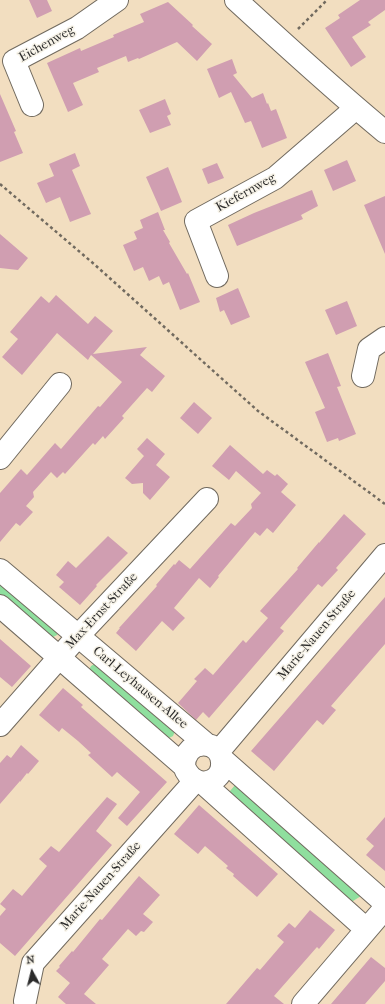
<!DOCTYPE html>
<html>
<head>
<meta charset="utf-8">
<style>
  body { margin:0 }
  #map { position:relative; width:385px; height:1004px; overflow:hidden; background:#f2dec0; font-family:"IM FELL French Canon",serif }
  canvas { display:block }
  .north { position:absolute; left:12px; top:952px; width:40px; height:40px; -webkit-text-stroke:3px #f7f3e8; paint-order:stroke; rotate:353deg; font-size:11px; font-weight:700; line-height:16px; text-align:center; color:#2b2b2b }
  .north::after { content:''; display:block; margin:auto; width:14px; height:18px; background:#2b2b2b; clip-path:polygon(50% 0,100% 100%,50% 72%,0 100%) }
</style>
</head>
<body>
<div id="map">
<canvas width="385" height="1004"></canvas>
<div class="north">N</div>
</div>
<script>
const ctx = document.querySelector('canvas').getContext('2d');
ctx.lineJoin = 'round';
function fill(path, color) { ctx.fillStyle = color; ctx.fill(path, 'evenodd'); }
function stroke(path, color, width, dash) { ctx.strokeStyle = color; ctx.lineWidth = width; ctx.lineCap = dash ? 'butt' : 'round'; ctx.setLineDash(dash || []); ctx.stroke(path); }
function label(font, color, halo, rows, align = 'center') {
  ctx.font = font + ' "IM FELL French Canon",serif'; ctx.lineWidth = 3; ctx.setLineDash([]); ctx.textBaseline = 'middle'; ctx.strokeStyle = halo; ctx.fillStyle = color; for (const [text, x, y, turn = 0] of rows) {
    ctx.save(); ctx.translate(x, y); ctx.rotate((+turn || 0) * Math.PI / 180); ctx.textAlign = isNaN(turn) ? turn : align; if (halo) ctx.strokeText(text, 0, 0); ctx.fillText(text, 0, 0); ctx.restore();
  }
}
fill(new Path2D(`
  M0,574L60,631L57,635L51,638L0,598Z
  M96,663L175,731L173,736L169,738L89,670L91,666Z
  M236,784L361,896L353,901L349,900L231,798L230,791Z`), '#8fdf9e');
fill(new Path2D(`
  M29,0H47L52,11L37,18Z
  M360,0H385V10L368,22L371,25L352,37L366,57L351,67L325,28L340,18L338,15Z
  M168,2L193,25L192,26L212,44L197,61L177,42L139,59L138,58L128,62L126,56L97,68L99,72L73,83L83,105L68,112L47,63L80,48L81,51L114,37L113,35L144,22L140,14Z
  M232,59L237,73L233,75L252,98L263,93L267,104L268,103L271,111L276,109L287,138L262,148L251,121L245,123L231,92L219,98L207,69Z
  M0,94L16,131L14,132L23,153L0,162Z
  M165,99L171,114L167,116L171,125L150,133L139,110Z
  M75,153L80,166L72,170L91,214L70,222L60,197L46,203L37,183L54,176L49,164Z
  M347,160L356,181L333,191L324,170Z
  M217,163L224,178L208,184L202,169Z
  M168,167L182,202L161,211L146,177Z
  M312,190L318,206L301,215L303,219L237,246L228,225L254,213Z
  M385,196V254L364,205Z
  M158,212L165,230H163L170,242L169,243L187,274L188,273L200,302L180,310L169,282L163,285L159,276L149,281L143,267L134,271L123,245L137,239L134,232L143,228L140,220Z
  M0,234L28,258L18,270L0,268Z
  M238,288L250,317L231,325L224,310L220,312L216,298Z
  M56,295L88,324L95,316L113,331L93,354L147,347L140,355L165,376L152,392L147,388L122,416L124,418L105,439L103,436L95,445L93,443L65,474L63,472L57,478L51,472L33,492L34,497L26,506L33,512L20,526L16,523L0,542V493L21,469L27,475L55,443L61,449L98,406L100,407L122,382L91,355L88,360L57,333L22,375L2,357L18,339L10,332L22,318L41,296L49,303Z
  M347,301L357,326L336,335L325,310Z
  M328,353L341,386L337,387L356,434L339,441L338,438L327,442L315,412L325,408L305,362Z
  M194,402L212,418L198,434L180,418Z
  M147,438L165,454L156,465L170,477L150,500L143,493V483L132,484L125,478L144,456L137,449Z
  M230,445L263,474L267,470L275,476L277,474L288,484L281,492L296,505L273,533L267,528L260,536L255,532L218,576L219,577L210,588L199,578L174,608L185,618L179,624L173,631L162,621L136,651L116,633L120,628H119L157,586L156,585L174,564L175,565L179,560L190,569L231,523L235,526L252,508L251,504L261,493L236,471L229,480L212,466Z
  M344,514L366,534L336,568L338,570L322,587L318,584L280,628L284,631L209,718L203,712L196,720L178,703L197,681L194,679L205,668L213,675L243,640L246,643L268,618L260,611L298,569L297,568L319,542V543Z
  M108,536L128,553L96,585L97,586L80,605L59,587L64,582L56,575L68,561L76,568Z
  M385,597V644L331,706L336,710L323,725L317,720L274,771L251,751Z
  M0,639L31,666L12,687L0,677Z
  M63,688L83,705L81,707L167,782L127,826L118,818L140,792L117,772L112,777L88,755L91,753L78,741L62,728L59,732L39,715Z
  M21,745L39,761L28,774L27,773L20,782V781L0,804V763L7,755L11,758Z
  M107,797L117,804L96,831L112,845L15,956L0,943V916L6,909L0,904L13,889L22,896L47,866L39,859L51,846L59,852Z
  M199,805L278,874L257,897L233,876L234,874L226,868L228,866L205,846L198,854L174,834Z
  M385,817V871L366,855L374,846L366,839Z
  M139,876L160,895L143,914L153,922L144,932L141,931L136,936L128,929L102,959L109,965L84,994L96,1004H66L58,997L70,983L56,971L60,967L59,966L72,951L73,952L100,919L102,920Z
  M310,910L335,930L319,949L317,947L274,996L284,1004H226L257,968L260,970L284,942L277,936L289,923L295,928Z
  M371,957L385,968V981L365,1004H331Z`), '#d09eb1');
const minor = new Path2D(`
  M236,0C285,45 334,90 385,132
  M32,105L14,61L77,28L117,0
  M217,276L196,221L275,178L356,108
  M363,376L369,349L385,338
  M0,458L60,384
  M0,570L206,744
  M0,606L184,766C188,778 200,787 213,780C218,777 222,772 222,765C224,739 185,736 184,766
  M0,725L78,636L207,499
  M219,751L385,555
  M222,759L385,903
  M203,783L366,929
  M25,1001L33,963L195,781
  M303,1004L385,908`);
stroke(minor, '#716a5f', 24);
stroke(new Path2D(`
  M298,29L327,0
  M0,184L94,264L258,411L385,504`), '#716a5f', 2.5, [3, 3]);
stroke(minor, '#fff', 22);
label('13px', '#2b2b2b', '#f7f3e8', [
  ["Eichenweg",47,44,-29],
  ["Kiefernweg",246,193,-29],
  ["Max-Ernst-Straße",102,611,-47],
  ["Marie-Nauen-Straße",317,635,-50],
  ["Carl-Leyhausen-Allee",140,688,40],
  ["Marie-Nauen-Straße",101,886,-48]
]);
</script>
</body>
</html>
